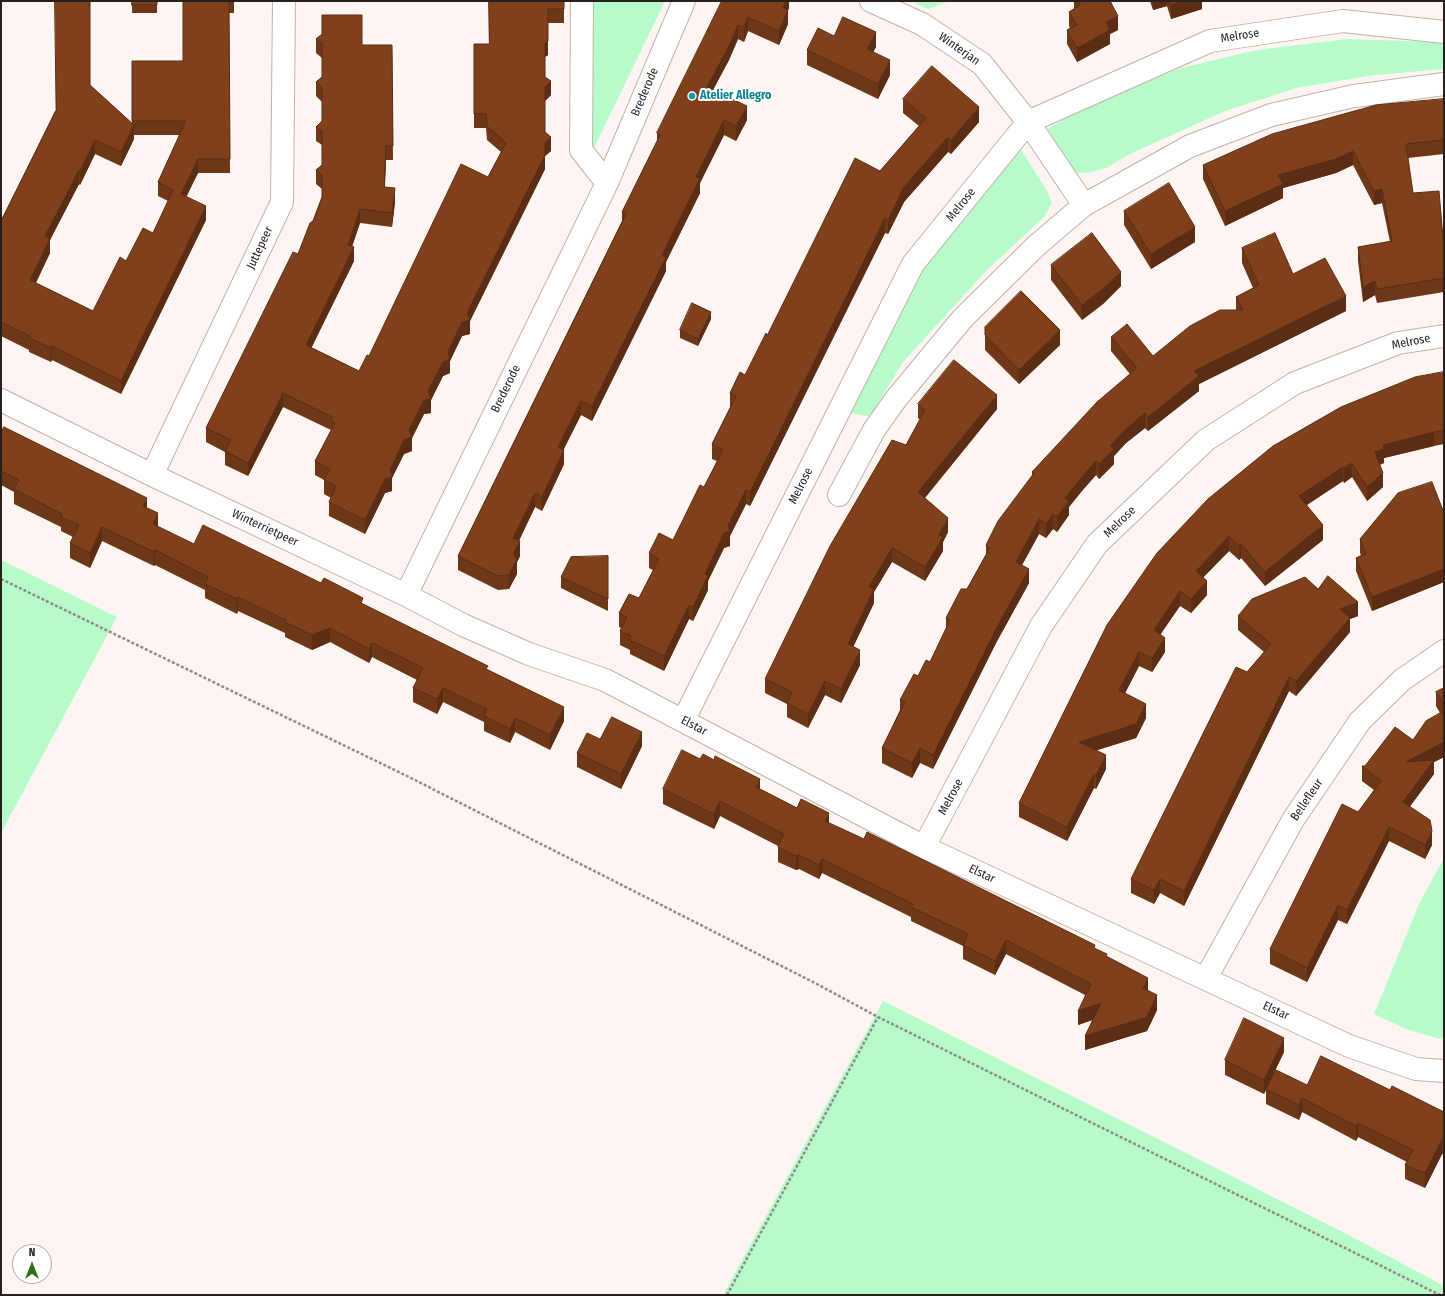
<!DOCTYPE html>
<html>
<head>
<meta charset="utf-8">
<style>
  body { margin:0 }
  #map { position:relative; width:1445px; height:1296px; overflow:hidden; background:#fdf5f1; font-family:"Fira Sans Condensed",sans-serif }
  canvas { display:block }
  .frame { position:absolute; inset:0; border:2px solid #28201d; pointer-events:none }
  .north { position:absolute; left:12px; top:1244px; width:40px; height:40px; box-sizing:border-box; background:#fff; border:1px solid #a9a6a5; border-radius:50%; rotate:0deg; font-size:11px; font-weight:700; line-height:16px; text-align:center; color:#28201d }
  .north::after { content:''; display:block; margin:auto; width:14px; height:18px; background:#2e7518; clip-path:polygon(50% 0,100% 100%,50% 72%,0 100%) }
</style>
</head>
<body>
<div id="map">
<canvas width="1445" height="1296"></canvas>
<div class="frame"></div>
<div class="north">N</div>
</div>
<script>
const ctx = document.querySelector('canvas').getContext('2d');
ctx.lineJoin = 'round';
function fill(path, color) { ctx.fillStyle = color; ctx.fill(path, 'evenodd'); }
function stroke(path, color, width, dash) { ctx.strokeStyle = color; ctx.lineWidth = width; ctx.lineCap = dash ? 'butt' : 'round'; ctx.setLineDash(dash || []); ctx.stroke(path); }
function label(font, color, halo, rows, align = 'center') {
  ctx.font = font + ' "Fira Sans Condensed",sans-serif'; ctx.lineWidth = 4; ctx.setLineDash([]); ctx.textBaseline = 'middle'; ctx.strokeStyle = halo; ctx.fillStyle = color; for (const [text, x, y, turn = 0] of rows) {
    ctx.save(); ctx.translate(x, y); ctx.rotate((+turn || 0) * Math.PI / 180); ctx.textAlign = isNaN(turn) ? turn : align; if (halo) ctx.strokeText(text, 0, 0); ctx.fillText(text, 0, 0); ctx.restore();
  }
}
fill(new Path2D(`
  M585,1H665L593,150L584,144Z
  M911,1H950L928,9Z
  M1347,39L1437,42L1444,43V69L1375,75L1296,88L1225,111L1130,154L1106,168L1087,173L1072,172L1045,131L1080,108L1181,68L1257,50Z
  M1020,148L1047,191L1052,203L1044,217L987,270L903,362L870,417L851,413L917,277L964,213Z
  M1,560L117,617L1,833Z
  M1444,858V1040L1409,1030L1374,1014L1420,902Z
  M883,1001L1339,1230L1444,1286V1295H723Z`), '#b7fbcb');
const minor = new Path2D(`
  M582,1L581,150L607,183
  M871,1L922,24L982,64L1028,122L1084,205
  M1,400L152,475L406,595L463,625L529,654L605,680L924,847L1349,1046L1416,1069L1444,1071
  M152,475L282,202L284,1
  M839,495L874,430L896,399L963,318L1036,246L1084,205L1190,146L1271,115L1354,96L1444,84
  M406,595L607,183L684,1
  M683,721L913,264L1028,122L1210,41L1343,21L1444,32
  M924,847L1041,626L1097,544L1206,440L1295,383L1398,343L1444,336
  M1206,978L1293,820L1360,721L1402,680L1444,651`);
stroke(minor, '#c4b1a7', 24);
stroke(new Path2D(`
  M1,579L407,776L815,983L878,1017L1440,1295
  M727,1295L878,1017`), '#918985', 2.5, [3, 2]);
stroke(minor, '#fff', 22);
fill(new Path2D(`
  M132,1H157V13H132Z
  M183,1H234V13H229L230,173H198L186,196L206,220L121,394L52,360L51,362L29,352V350L1,336V221L55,111L90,85L132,124V61H183ZM134,135H179L158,182V196L168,201L153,233L126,261L93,311L36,283L50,253V240L79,184L80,185L95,154L121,166L134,139Z
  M489,1H564V23H548V55L545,57V77L551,95L545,101V132L551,151L545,156V169L470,321V334L462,336L450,361V373L443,376L431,400V413L424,414L412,438V451L404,454L392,478V491L385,493L365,534L329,516V502L331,498L324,494V480L315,475V461L331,430L283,407L248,476L225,465V452L206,442V428L298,254L313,221L322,197V189L316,184V170L322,165V145L316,141V127L322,121V102L316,96V82L322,77V58L316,53V39L362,45H392L393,160H386L385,187L395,202L392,227L360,223L352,246L354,261L311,348L359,371L488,177L501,152L487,140L486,128H474V44H489Z
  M722,1H789V8L788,10V24L779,45L748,31L744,42L738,39L729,60L713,90L747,120L736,141L724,135L700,183V193L666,262V271L592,421L581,415L563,449L564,464L542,511L535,507L519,541L520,556L517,562V574L509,589L498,590L458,570V556L622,221V212L657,142V133Z
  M1074,1H1110L1118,30L1110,34V44L1077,62L1067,44V30L1070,28L1069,26V12L1074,9Z
  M1150,1H1202V9L1171,19L1167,6L1153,10Z
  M834,36L876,47L873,52L890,75L878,99L807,65V50Z
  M903,99L979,122L951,154L948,152L904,202L888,234L885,233L750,506L746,504L730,536V546L724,548L708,581V590L693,621L689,619L664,671L630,654V650L620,645V631L621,628L619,627V613L639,598L653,570L649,568V553L673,540L704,487L717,461L712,459V444L730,408V393L745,375L767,336L880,171L919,126L903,113Z
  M1444,99V154L1408,158L1413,193L1443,238H1444V292L1377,303L1375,295L1363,302L1358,261V247L1390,242L1382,203L1374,205L1353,165L1336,173L1283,188V198L1225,226L1203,179V165Z
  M1124,211L1195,242L1151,269L1124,225Z
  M1242,248L1293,274L1346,311L1199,384V391L1148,431L1145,428L1126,443L1114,456V464L1099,479L1096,475L1081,492L1069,507V515L1057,532L1053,529L1046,538L1039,534L1022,565L1029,583L996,643L933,769L920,763L912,778L882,763V748L900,710V700L918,676L930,662L946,629V618L967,589L986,554V546L1032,477V472L1130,374L1111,351V337L1153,356L1236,310V297L1253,288L1242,263Z
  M1051,265L1121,286L1103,304L1082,320L1051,280Z
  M711,319L698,346L680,338V330Z
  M985,327L1060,345L1019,384L985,350Z
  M1444,372V444L1434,446L1384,458V463L1380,465L1383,487L1367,501L1352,477L1344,483L1343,481L1307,505L1323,540L1265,586L1241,558L1239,560L1229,551L1203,577L1207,595L1191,613L1180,606L1160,634L1165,652L1152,672L1139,666L1125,693L1146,718L1136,738L1096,750L1106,769L1096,789L1094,788L1067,841L1019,817V803L1107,625Z
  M918,404L997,409L925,498L948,532L943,542V551L925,581L892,562L874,592V603L853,647L860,665L841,703L825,695L808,728L787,717V704L765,693V679L906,445L920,420L918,418Z
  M1,430L147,508L158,527L194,544L363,604L488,670L564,721L550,750L515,732L510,743L484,731V722L443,702L437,714L413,702V688L417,680L372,657L369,663L330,642L312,650L285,637V633L238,611L237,614L205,598V590L155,565L154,566L102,541L90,568L70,558V543L73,537L61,531V527L14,504V492L1,485Z
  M1444,513V582L1372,611L1356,571V558L1361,555L1360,553V539Z
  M608,556V611L561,588V577Z
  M1318,589L1358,616L1350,619V632L1296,696L1289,691L1184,906L1160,893L1154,904L1131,893V879L1247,672L1264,652L1238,630V616Z
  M1444,688V757L1434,762V774L1410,806L1432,845L1425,859L1389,841L1347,924L1338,920L1307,982L1270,964V949L1358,812L1374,790L1362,781V766H1365L1413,740L1440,713L1436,706V692Z
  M600,739L642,746L621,789L577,767V753Z
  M663,789H760L797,808L1095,949L1107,957L1148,991L1157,1010L1147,1031L1085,1050L1092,1020L1078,1025L1085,995L1006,954L995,975L963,959V946L911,921V917L822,873L819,879L799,869L796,870L778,862V846L720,816L714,829L663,804Z
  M1284,1052L1264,1094L1225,1075V1060Z
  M1307,1085L1390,1090L1444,1112V1155L1442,1154L1425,1188L1405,1179V1165L1407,1162L1358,1137L1356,1141L1302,1112L1299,1120L1266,1104V1089Z`), '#6e3718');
fill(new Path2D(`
  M786,1H789V8L788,10V24L779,45V31L783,8Z
  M1153,1H1167V6L1153,10Z
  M1182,1H1202V9L1171,19V5Z
  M1118,16V30L1110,34V44L1077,62V48L1106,22Z
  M748,17V31L744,42V27Z
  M738,25V39L729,60L707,101V87Z
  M876,32V47L867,64V49Z
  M548,41V55L545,57V43Z
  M890,60V75L878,99V84Z
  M551,81V95L545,101V87Z
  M747,106V120L736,141V126Z
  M979,107V122L951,154V140Z
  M724,120V135L700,183V193L666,262V271L592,421V406L662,255L696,177Z
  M134,125V139L121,166V152Z
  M551,137V151L545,156V169L470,321V334L462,336L450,361V373L443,376L431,400V413L424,414L412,438V451L404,454L392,478V491L385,493L365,534V520L467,313L545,142Z
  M948,137V152L904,202L888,234V220L904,187Z
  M95,140V154L80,185V171Z
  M386,146V160L384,201V187Z
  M1353,151V165L1336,173L1283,188V198L1225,226V211L1278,175Z
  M198,159V173L181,208V194Z
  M79,170V184L50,240V253L30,294V280L45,236Z
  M395,188V202L392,227V213Z
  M1382,189V203L1374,205V191Z
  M206,206V220L121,394V381Z
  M360,209V223L348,259V245Z
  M885,218V233L750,506V492Z
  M1195,227V242L1151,269V254Z
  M354,247V261L306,359V345Z
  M1121,272V286L1103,304L1082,320V305Z
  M1375,281V295L1363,302V287Z
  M1346,296V311L1199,384V391L1148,431V417L1194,371Z
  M711,312V319L698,346V339Z
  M1060,330V345L1019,384V370Z
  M52,346V360L51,362V348Z
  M283,393V407L248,476V463Z
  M997,395V409L918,506V492Z
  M581,401V415L558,461V447Z
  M1145,413V428L1126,443L1114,456V464L1099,479V464L1110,446L1126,429Z
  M1434,432V446L1384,458V463L1375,466V452L1383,445Z
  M564,450V464L542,511V497Z
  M1096,461V475L1081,492L1069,507V515L1057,532V517L1065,498L1081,478Z
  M1352,463V477L1344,483V468Z
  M1343,467V481L1299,510V496Z
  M1383,473V487L1367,501V487Z
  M746,490V504L730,536V546L724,548L708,581V590L693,621V607L705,574Z
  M535,493V507L513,552V538Z
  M147,498V512L143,506Z
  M158,513V527L153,524Z
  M1053,514V529L1046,538V524Z
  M948,518V532L943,542V551L925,581V567L939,535Z
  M1039,519V534L1016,576V562Z
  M1323,525V540L1265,586V572Z
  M102,527V541L90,568V553Z
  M1229,536V551L1196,585V571Z
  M520,541V556L517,562V574L509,589V575L513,554Z
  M1241,544V558L1239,560V546Z
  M892,548V562L874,592V603L848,658V644L869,587Z
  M155,550V565L154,566V552Z
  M1029,569V583L996,643L933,769V755L996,629Z
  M1444,569V582L1372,611V597Z
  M1207,581V595L1191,613V599Z
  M1180,591V606L1154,644V630Z
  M238,597V611L237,614V599Z
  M1358,602V616L1350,619V632L1296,696V681L1340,609Z
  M689,605V619L664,671V656Z
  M330,628V642L312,650V635Z
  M1165,638V652L1152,672V658Z
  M372,643V657L369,663V649Z
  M860,650V665L841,703V689Z
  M1139,652V666L1119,705V690Z
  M1289,677V691L1184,906V891Z
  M825,681V695L808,728V714Z
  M443,688V702L437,714V699Z
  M1146,704V718L1136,738L1079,756V742Z
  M564,707V721L550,750V735Z
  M515,718V732L510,743V729Z
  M642,732V746L621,789V774Z
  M1444,742V757L1434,762V774L1403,816V802L1406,762Z
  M920,748V763L912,778V763Z
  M1106,755V769L1096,789V775Z
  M1094,774V788L1067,841V827Z
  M760,779V793L756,787Z
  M720,801V816L714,829V814Z
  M829,813V827L825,821Z
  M1389,827V841L1347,924V910Z
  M1432,831V845L1425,859V845Z
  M799,855V869L796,870V856Z
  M822,859V873L819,879V865Z
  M1160,879V893L1154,904V890Z
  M1338,905V920L1307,982V968Z
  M1006,940V954L995,975V961Z
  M1148,978V992L1143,988Z
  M1157,995V1010L1147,1031L1085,1050V1036Z
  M1101,1003V1017L1078,1025V1011Z
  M1284,1038V1052L1264,1094V1080Z
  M1302,1098V1112L1299,1120V1105Z
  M1358,1123V1137L1356,1141V1126Z
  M1442,1139V1154L1425,1188V1173Z`), '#5a2d14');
const building = new Path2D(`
  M55,1H90V85L134,125L121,152L95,140L80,171L79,170L45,236L50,239L30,280L93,311L120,257L126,261L143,228L153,233L173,190L158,182L186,121H132V61H183V1H229L230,159H198L181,194L206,206L121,381L52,346L51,348L29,338L30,336L1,322V221L56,111Z
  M132,1H157V5H132Z
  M489,1H564V9H548V41L545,43V77L551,81L545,87V132L551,137L545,142V155L467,313L470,320L462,322L448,352L450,359L443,362L428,391L431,399L424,400L409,430L412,437L404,440L390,470L392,477L385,479L365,520L329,502L336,486L324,480L330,469L315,461L335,423L331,420L332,417L283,393L248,463L225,451L231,440L206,428L293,252L298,254L310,223L313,221L322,197V175L316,170L322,165V131L316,127L322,121V88L316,82L322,77V44L316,39L322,34V15H362V45H392L393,146H386L384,187L395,188L392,213L360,209L348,245L354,247L306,345L359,371L367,355L369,356L461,164L488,177L506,143L487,126L486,114H474V44H489Z
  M722,1H786L783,8L788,10L779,31L748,17L744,27L738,25L729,46L707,87L747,106L736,126L724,120L696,177L700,178L662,255L666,257L592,406L581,401L558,447L564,450L542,497L535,493L513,538L520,541L513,554L517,559L509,575L498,576L458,556L626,214L622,212L660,135L657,133Z
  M1078,1H1110L1118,16L1106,22L1110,30L1077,48L1067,30L1077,25L1069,12L1080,5Z
  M1170,1H1182L1171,5Z
  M843,17L876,32L867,49L890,60L878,84L807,50L818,28L834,36Z
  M932,66L979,107L951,140L948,137L904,187L888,220L885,218L750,492L746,490L728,525L730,531L724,533L705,574L708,576L693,607L689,605L664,656L630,640L631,636L620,631L627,617L619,613L629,594L639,598L659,559L649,553L659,533L673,540L700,485L704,487L723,450L712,444L736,396L730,393L740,372L745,375L766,333L767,336L855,158L880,171L926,118L903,99Z
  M1444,99V140L1406,144L1413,193L1439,191L1443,238H1444V278L1377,289L1375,281L1363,287L1358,247L1392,241L1382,189L1374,191L1353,151L1336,159L1278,175L1283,184L1225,211L1203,165L1272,134L1376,105Z
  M1169,183L1195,227L1151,254L1124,211Z
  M1092,233L1121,272L1103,289L1082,305L1051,265Z
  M1275,233L1293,274L1325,258L1346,296L1194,371L1199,376L1148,417L1145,413L1126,429L1110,446L1114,449L1099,464L1096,461L1081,478L1065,498L1069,501L1057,517L1053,514L1046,524L1039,519L1016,562L1029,569L996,629L933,755L920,748L912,763L882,748L905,702L900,700L914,674L918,676L926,660L930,662L950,620L946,618L961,589H967L990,548L986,546L987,543L998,521L1034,473L1032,472L1097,402L1137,368L1111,337L1127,324L1153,356L1190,326L1220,310H1243L1236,297L1259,285L1242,248Z
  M1021,291L1060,330L1019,370L985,335V327Z
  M692,303L711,312L698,339L680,330Z
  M954,360L997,395L918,492L948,518L939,535L943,537L925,567L892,548L869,587L874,589L848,644L860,650L841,689L825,681L808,714L787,703L792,692L765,679L830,546L892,440L906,445L925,410L918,404Z
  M1444,372V430L1434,432L1383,445L1384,449L1375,452L1383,473L1367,487L1352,463L1344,468L1343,467L1299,496L1323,525L1265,572L1241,544L1239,546L1229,536L1196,571L1207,581L1191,599L1180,591L1154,630L1165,638L1152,658L1139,652L1119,690L1146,704L1136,724L1079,742L1106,755L1096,775L1094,774L1067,827L1019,803L1107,625L1157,553L1208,499L1273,446L1341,407L1415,377Z
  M4,427L147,498L143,506L158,513L153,524L194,544L203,525L321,583L324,578L363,598L361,603L488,666L486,669L564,707L550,735L515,718L510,729L484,716L487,709L443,688L437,699L413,688L423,668L372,643L369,649L330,628L312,635L285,622L286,620L238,597L237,599L205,584L208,577L155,550L154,552L102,527L90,553L70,543L79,525L61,517L62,514L14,489L19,480L1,471V430H2Z
  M1432,482L1444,513V569L1372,597L1356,558L1366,554L1360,539L1398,493Z
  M608,556V599L561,577L571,557Z
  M1328,576L1358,602L1340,609L1350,618L1296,681L1289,677L1184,891L1160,879L1154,890L1131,879L1236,667L1247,672L1271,644L1238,616L1252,599L1305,577L1318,589Z
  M1444,688V706L1436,692Z
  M1444,711V742L1406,762L1434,760L1403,802L1430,820L1432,831L1425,845L1389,827L1347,910L1338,905L1307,968L1270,949L1342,804L1358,812L1381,781L1362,766H1365L1395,727L1413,740L1426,721Z
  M612,717L642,732L621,774L577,753L587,733L600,739Z
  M682,750L700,759L703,754L714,760L715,756L760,779L756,787L797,808L801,799L829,813L825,821L864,839L867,832L1095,945L1094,948L1107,954L1106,956L1148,978L1143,988L1157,995L1147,1017L1085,1036L1101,1003L1078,1011L1091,984L1006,940L995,961L963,945L968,934L911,907L913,904L822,859L819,865L799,855L796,856L778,847L784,834L720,801L714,814L663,789Z
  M1244,1018L1284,1038L1264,1080L1225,1060Z
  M1321,1056L1390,1090L1392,1086L1444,1112V1140L1442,1139L1425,1173L1405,1165L1413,1150L1358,1123L1356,1126L1302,1098L1299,1105L1266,1089L1276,1070L1307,1085Z`);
fill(building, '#80401c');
stroke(building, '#5a2d14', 1);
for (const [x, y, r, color] of [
  [692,96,4,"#0f9aa8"]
]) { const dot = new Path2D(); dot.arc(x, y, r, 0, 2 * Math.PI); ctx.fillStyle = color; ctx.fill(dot); stroke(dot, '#fff', 1.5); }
label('12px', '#28201d', '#fff', [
  ["Melrose",1240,36,-9],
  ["Winterjan",959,49,35],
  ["Brederode",645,92,-67],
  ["Melrose",961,205,-51],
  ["Juttepeer",260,248,-65],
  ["Melrose",1411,342,-11],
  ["Brederode",506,389,-64],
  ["Melrose",801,486,-63],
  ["Melrose",1120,522,-44],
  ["Winterrietpeer",265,528,25],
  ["Elstar",694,726,28],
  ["Melrose",951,797,-62],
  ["Bellefleur",1307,800,-56],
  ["Elstar",982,874,25],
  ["Elstar",1276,1011,25]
]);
label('bold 12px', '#0d838f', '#fff', [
  ["Atelier Allegro",700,96]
], 'left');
</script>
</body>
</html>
